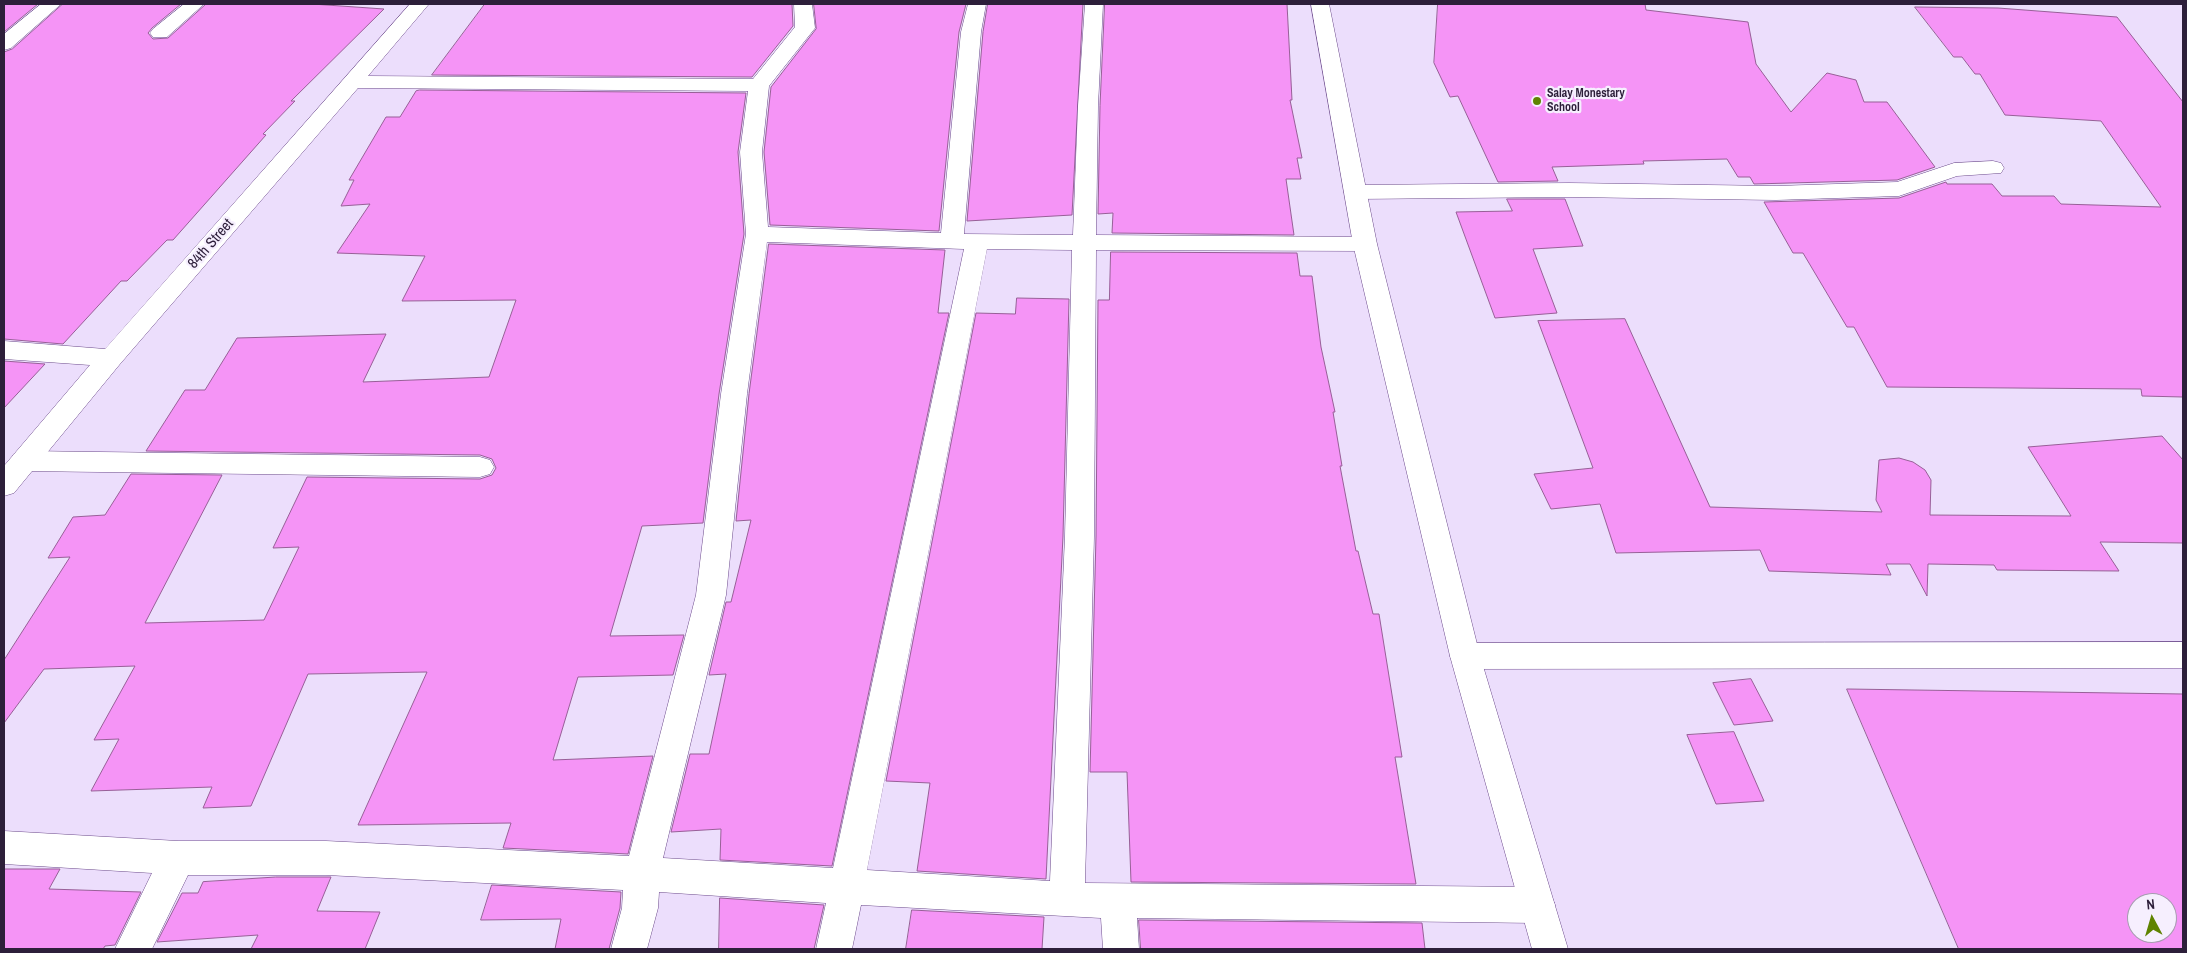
<!DOCTYPE html>
<html>
<head>
<meta charset="utf-8">
<style>
  body { margin:0 }
  #map { position:relative; width:2187px; height:953px; overflow:hidden; background:#ecdefc; font-family:"Archivo Narrow",sans-serif }
  canvas { display:block }
  .frame { position:absolute; inset:0; border:5px solid #2d1f3a; pointer-events:none }
  .north { position:absolute; left:2127px; top:893px; width:50px; height:50px; box-sizing:border-box; background:#f6effe; border:1px solid #a69cb0; border-radius:50%; rotate:354deg; font-size:14px; font-weight:700; line-height:20px; text-align:center; color:#2d1f3a }
  .north::after { content:''; display:block; margin:auto; width:18px; height:22px; background:#5f8301; clip-path:polygon(50% 0,100% 100%,50% 72%,0 100%) }
</style>
</head>
<body>
<div id="map">
<canvas width="2187" height="953"></canvas>
<div class="frame"></div>
<div class="north">N</div>
</div>
<script>
const ctx = document.querySelector('canvas').getContext('2d');
ctx.lineJoin = 'round';
function fill(path, color) { ctx.fillStyle = color; ctx.fill(path, 'evenodd'); }
function stroke(path, color, width, dash) { ctx.strokeStyle = color; ctx.lineWidth = width; ctx.lineCap = dash ? 'butt' : 'round'; ctx.setLineDash(dash || []); ctx.stroke(path); }
function label(font, color, halo, rows, align = 'center') {
  ctx.font = font + ' "Archivo Narrow",sans-serif'; ctx.lineWidth = 4.5; ctx.setLineDash([]); ctx.textBaseline = 'middle'; ctx.strokeStyle = halo; ctx.fillStyle = color; for (const [text, x, y, turn = 0] of rows) {
    ctx.save(); ctx.translate(x, y); ctx.rotate((+turn || 0) * Math.PI / 180); ctx.textAlign = isNaN(turn) ? turn : align; if (halo) ctx.strokeText(text, 0, 0); ctx.fillText(text, 0, 0); ctx.restore();
  }
}
const building = new Path2D(`
  M4,4H38L4,32Z
  M63,4H181L152,28L148,33L153,39L168,38L206,4H312L384,9L291,101H295L263,134L266,135L173,240H167L127,281H121L63,344L4,339V52L12,49Z
  M485,4H792L793,26L752,77L432,75Z
  M814,4H966L959,32L939,231L770,225L764,152L771,87L816,29Z
  M988,4H1083L1072,215L967,221L983,32Z
  M1105,4H1287L1292,100H1290L1302,158H1297L1301,179H1286L1294,235L1112,233L1113,213L1098,214L1100,106Z
  M1438,4H1645L1646,10L1748,22L1756,64L1791,112L1827,73L1856,80L1864,102H1887L1935,167L1897,180L1754,184L1750,177H1738L1727,159L1643,161L1644,164L1552,167L1558,181L1498,182L1458,96L1450,97L1434,63Z
  M1915,7L1998,8L2117,17L2183,102V397L2142,396L2141,389L1887,387L1854,327H1847L1803,253H1793L1764,202L1899,198L1946,182L1947,184H1992L2002,196H2054L2061,204L2161,207L2101,121L2005,115L1980,74H1975L1962,57H1954Z
  M420,90L746,93L738,152L744,234L719,394L703,523L642,526L610,636L684,635L673,675L578,677L553,760L653,756L628,854L503,848L511,823L358,825L427,672L308,674L251,806L203,808L212,787L91,791L119,739L94,740L135,666L44,669L4,723V660L70,557L48,558L73,517L105,515L131,474L222,475L145,623L264,620L299,547L273,548L307,477L480,479L492,475L496,468L492,459L480,455L146,451L185,390H205L237,338L386,334L363,382L489,377L516,300L402,301L425,256L337,253L370,204L341,206L354,180H349L386,117H400L416,91Z
  M1507,199H1565L1583,246L1533,249L1557,313L1495,318L1456,212L1512,211Z
  M769,244L945,250L938,313H949L832,866L720,860L721,829L671,832L690,754H709L726,674L709,675L726,602H731L751,520L736,521L749,394Z
  M1111,252L1297,253L1300,276H1312L1321,347L1335,412H1333L1342,466H1340L1356,551H1358L1373,614H1379L1402,757H1395L1416,884L1131,882L1127,772H1090L1096,536L1098,300H1109Z
  M1017,298L1069,299L1063,536L1046,879L917,871L930,783L886,781L976,313L1015,314Z
  M1625,319L1710,507L1882,512L1876,500L1879,460L1899,458L1913,462L1925,470L1931,480L1930,515L2071,516L2028,447L2162,436L2183,460V543L2100,542L2119,571L1997,570L1994,565L1928,564L1927,596L1910,564H1886L1891,575L1769,571L1760,550L1616,553L1600,504L1551,509L1534,474L1593,468L1538,321Z
  M4,361L45,364L4,408Z
  M1751,679L1773,721L1734,725L1713,683Z
  M1847,689L2183,694V949H1959ZM2137,903H2167V933H2137Z
  M1734,732L1764,801L1716,804L1687,735Z
  M4,869H60L49,889L141,892L115,945L105,946L103,949H4Z
  M276,877H331L317,911L380,912L365,949H251L258,935L157,942L182,893H198L203,882Z
  M492,885L621,892L620,908L609,949H555L561,919L481,920Z
  M720,898L824,905L814,949H719Z
  M912,910L1044,917L1042,949H906Z
  M1139,920L1422,923L1425,949H1141Z`);
fill(building, '#f594f6');
stroke(building, '#975f97', 1);
const service = new Path2D(`
  M24,451L480,457L490,460L494,467L490,474L480,477L24,471L14,468L10,461L14,454Z`);
const minor = new Path2D(`
  M41,4H61L11,48L4,50V34Z
  M184,4H204L167,37H153L150,33L153,29Z
  M410,4H429L368,76L753,79L795,27L794,4H812L815,28L769,86L762,152L768,227L941,233L961,32L968,4H986L981,32L964,234L1073,235L1078,106L1085,4H1103L1098,106L1096,235L1365,237L1373,239L1377,244L1373,249L1365,251L1096,250L1094,536L1085,883L1537,887L1550,893L1555,905L1550,917L1537,923L1137,918L1139,949H1103L1101,918L861,905L852,949H816L826,903L659,892L658,908L647,949H611L622,908L623,890L326,875H188L152,949H115L152,873L4,864V831L178,841H326L629,856L696,595L721,394L746,234L740,152L748,91L358,88L120,364L14,493L4,496V466L90,365L4,359V341L105,349ZM767,242L964,249L833,868L663,858L726,595L747,394ZM987,249L1072,250L1065,536L1050,881L867,870Z
  M1993,161L2001,163L2004,168L2001,173L1957,176L1899,196L1776,200L1569,197L1355,199L1347,197L1344,192L1347,187L1355,185L1569,183L1776,186L1897,182L1954,163Z
  M2183,642V668L1465,669L1454,665L1450,656L1454,647L1465,643Z`);
const tertiary = new Path2D(`
  M1311,4H1329L1377,244L1480,656L1568,949H1532L1450,656L1353,244Z`);
stroke(service, '#6d4c8c', 1);
stroke(minor, '#6d4c8c', 1);
stroke(tertiary, '#6d4c8c', 1);
fill(service, '#fff');
fill(minor, '#fff');
fill(tertiary, '#fff');
for (const [x, y, r, color] of [
  [1537,101,5,"#5f8301"]
]) { const dot = new Path2D(); dot.arc(x, y, r, 0, 2 * Math.PI); ctx.fillStyle = color; ctx.fill(dot); stroke(dot, '#f6effe', 2); }
label('bold 12px', '#2d1f3a', '#f6effe', [
  ["Salay Monestary",1547,94],
  ["School",1547,108]
], 'left');
label('15px', '#2d1f3a', '#f6effe', [
  ["84th Street",211,244,-49]
]);
</script>
</body>
</html>
